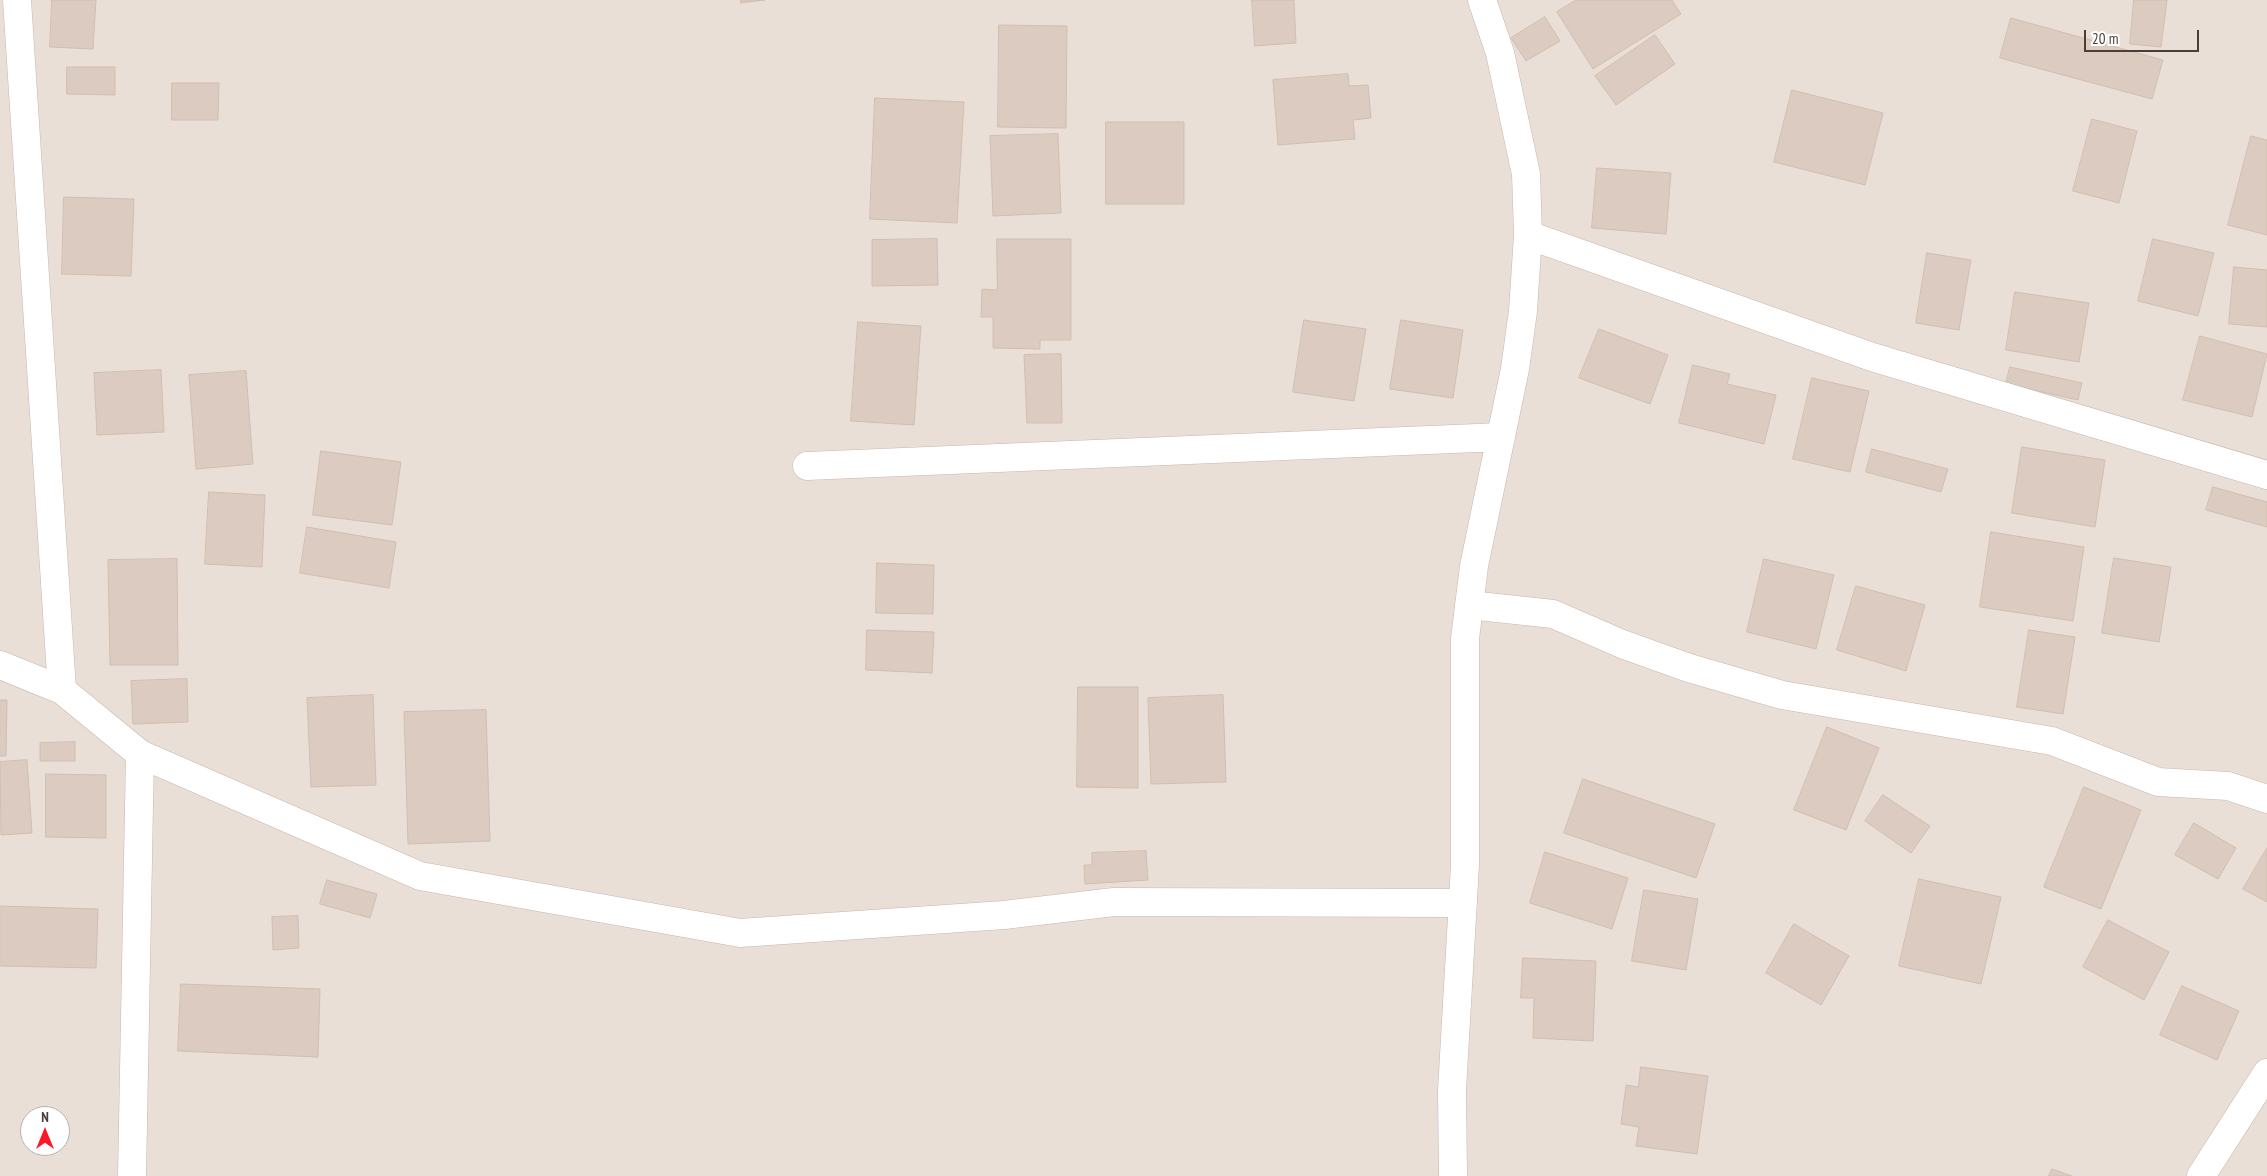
<!DOCTYPE html>
<html>
<head>
<meta charset="utf-8">
<style>
  body { margin:0 }
  #map { position:relative; width:2267px; height:1176px; overflow:hidden; background:#f5efe9; font-family:"PT Sans Narrow",sans-serif }
  canvas { display:block }
  .north { position:absolute; left:20px; top:1106px; width:50px; height:50px; box-sizing:border-box; background:#fff; border:1px solid #b7b2af; border-radius:50%; rotate:0deg; font-size:14px; font-weight:700; line-height:20px; text-align:center; color:#4a3e36 }
  .north::after { content:''; display:block; margin:auto; width:18px; height:22px; background:#ff1627; clip-path:polygon(50% 0,100% 100%,50% 72%,0 100%) }
  .scale { position:absolute; left:2084px; top:30px; width:115px; height:22px; box-sizing:border-box; border:2px solid #4a3e36; border-top:0; padding-left:6px; font-size:15px; line-height:18px; white-space:nowrap; color:#4a3e36; -webkit-text-stroke:4px #fff; paint-order:stroke }
</style>
</head>
<body>
<div id="map">
<canvas width="2267" height="1176"></canvas>
<div class="north">N</div>
<div class="scale">20 m</div>
</div>
<script>
const ctx = document.querySelector('canvas').getContext('2d');
ctx.lineJoin = 'round';
function fill(path, color) { ctx.fillStyle = color; ctx.fill(path, 'evenodd'); }
function stroke(path, color, width, dash) { ctx.strokeStyle = color; ctx.lineWidth = width; ctx.lineCap = dash ? 'butt' : 'round'; ctx.setLineDash(dash || []); ctx.stroke(path); }
fill(new Path2D(`
  M0,0H2267V1176H0ZM30,1116H60V1146H30Z`), '#eadfd7');
const building = new Path2D(`
  M52,0H96L93,49L50,47Z
  M741,0H765L741,3Z
  M1252,0H1294L1296,43L1255,46Z
  M1576,0H1672L1681,14L1593,69L1557,12Z
  M2134,0H2167L2161,47L2130,44Z
  M1545,17L1560,41L1526,61L1511,38Z
  M2011,18L2163,60L2152,99L2000,58Z
  M999,25L1067,26L1066,128L998,127Z
  M1655,35L1675,64L1616,105L1595,76Z
  M67,67H115V95L67,94Z
  M1348,74L1349,86L1368,85L1371,118L1353,120L1355,139L1278,145L1273,80Z
  M172,83H219L218,120H172Z
  M1792,90L1883,113L1865,185L1774,162Z
  M875,98L964,102L957,223L870,219Z
  M2092,119L2137,131L2119,203L2073,191Z
  M1106,122H1184V204H1106Z
  M1058,134L1061,213L993,216L990,136Z
  M2251,136L2267,140V235L2228,225Z
  M1597,168L1671,173L1666,234L1592,228Z
  M64,197L134,199L131,276L62,274Z
  M937,239L938,285L872,286V240Z
  M997,239H1071V340H1040V349L993,348V317H981L982,289L997,290Z
  M2153,239L2214,253L2198,316L2138,301Z
  M1927,253L1971,260L1959,330L1916,323Z
  M2234,267L2267,270V327L2229,324Z
  M2015,292L2089,303L2079,362L2006,350Z
  M1304,320L1366,329L1354,401L1293,392Z
  M1401,320L1463,330L1453,398L1390,389Z
  M858,322L921,326L914,425L851,421Z
  M1599,329L1668,355L1650,404L1579,378Z
  M2200,336L2267,354L2252,417L2183,400Z
  M1061,354L1062,423H1027L1024,355Z
  M1693,365L1730,374L1727,384L1776,395L1764,444L1679,423Z
  M2010,367L2082,383L2078,400L2006,384Z
  M161,370L164,432L97,435L94,373Z
  M246,371L253,464L196,469L189,375Z
  M1812,378L1869,391L1850,472L1793,459Z
  M2022,447L2105,460L2095,527L2012,513Z
  M1872,449L1948,469L1941,492L1866,472Z
  M321,451L401,462L392,525L313,515Z
  M2213,487L2267,502V527L2206,510Z
  M209,492L265,495L262,567L205,564Z
  M307,527L396,542L389,588L300,573Z
  M1991,532L2084,547L2073,621L1980,607Z
  M2114,558L2171,567L2159,642L2102,633Z
  M177,559L178,665H110L108,560Z
  M1764,559L1834,575L1816,649L1747,632Z
  M877,563L934,565L933,614L876,613Z
  M1856,586L1925,605L1906,671L1837,650Z
  M867,630L934,632L932,673L866,670Z
  M2029,630L2075,637L2063,714L2017,707Z
  M187,679L188,722L133,724L131,681Z
  M1078,687H1138V788L1077,787Z
  M373,695L376,785L311,787L307,698Z
  M1223,695L1226,782L1151,784L1148,698Z
  M0,700H7L6,756H0Z
  M486,710L490,841L408,844L404,712Z
  M1827,727L1879,748L1846,830L1794,810Z
  M75,742V761H40V743Z
  M27,760L32,833L1,835L0,762Z
  M46,774L106,775V838L46,837Z
  M1583,779L1715,824L1696,878L1564,833Z
  M2084,787L2141,810L2101,909L2044,887Z
  M1883,795L1930,826L1911,853L1865,821Z
  M2194,823L2236,848L2218,879L2175,855Z
  M2267,848V902L2243,889Z
  M1146,851L1148,880L1085,884L1084,865H1092V853Z
  M1545,852L1628,878L1612,929L1530,903Z
  M1919,879L2001,897L1981,984L1899,966Z
  M327,880L377,894L370,918L320,904Z
  M1644,890L1698,899L1686,970L1632,961Z
  M0,906L98,909L96,968L0,966Z
  M298,916L299,948L273,950L272,917Z
  M2108,920L2169,952L2144,1000L2083,967Z
  M1794,924L1849,956L1821,1005L1766,973Z
  M1523,958L1596,961L1593,1041L1533,1038L1534,998H1521Z
  M181,984L320,989L318,1057L178,1051Z
  M2182,986L2239,1011L2217,1060L2160,1035Z
  M1641,1067L1708,1076L1697,1154L1636,1146L1639,1127L1621,1124L1626,1085L1638,1087Z
  M2052,1169L2072,1176H2049Z`);
fill(building, '#dbcbc0');
stroke(building, '#d3beb0', 1);
const minor = new Path2D(`
  M17,0L62,690
  M1528,235L1872,357L2267,475
  M807,466L1501,437
  M1469,605L1553,614L1622,644L1689,668L1782,695L2052,741L2158,782L2228,786L2267,799
  M0,665L62,690L140,754L420,876L740,933L1004,915L1114,902L1463,903
  M132,1176L140,754
  M1453,1176L1452,1090L1465,865V639L1474,566L1515,369L1523,311L1528,235L1526,174L1500,53L1482,0
  M2201,1176L2267,1073`);
stroke(minor, '#c5b7ae', 29);
stroke(minor, '#fff', 28);
</script>
</body>
</html>
